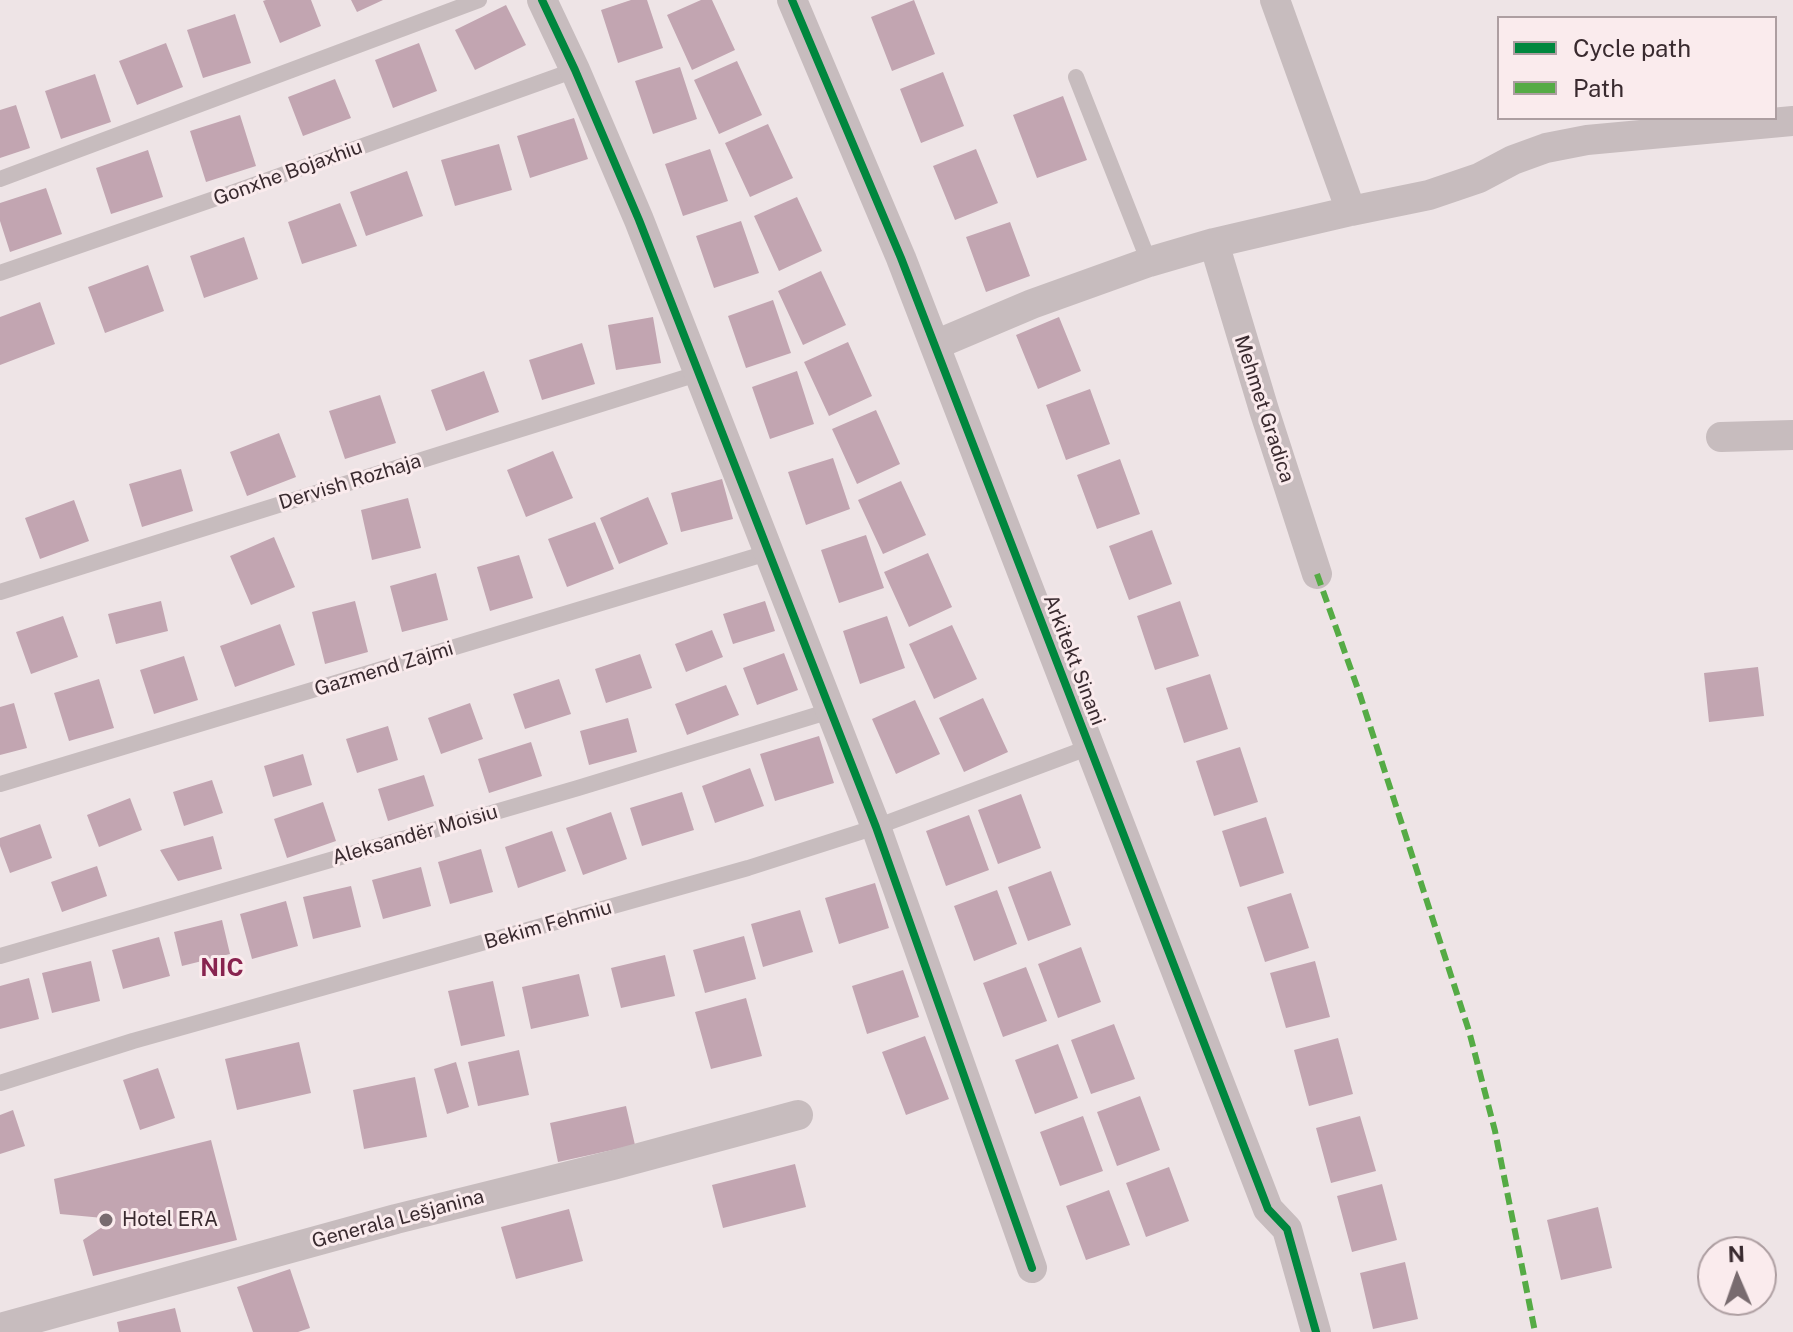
<!DOCTYPE html>
<html>
<head>
<meta charset="utf-8">
<style>
  body { margin:0 }
  #map { position:relative; width:1793px; height:1332px; overflow:hidden; background:#eee4e6; font-family:"Public Sans",sans-serif }
  canvas { display:block }
  .legend { position:absolute; left:1497px; top:16px; width:280px; height:104px; box-sizing:border-box; background:#faebed; border:2px solid #ad9ea1; margin:0; padding:10px 14px; list-style:none; font-size:24px; color:#392a2f }
  .legend li { display:flex; align-items:center; gap:16px; height:40px }
  .legend b { width:40px; border:2px solid #ad9ea1 }
  .north { position:absolute; left:1697px; top:1236px; width:80px; height:80px; box-sizing:border-box; background:#faebed; border:2px solid #ad9ea1; border-radius:50%; rotate:358deg; font-size:22px; font-weight:700; line-height:32px; text-align:center; color:#392a2f }
  .north::after { content:''; display:block; margin:auto; width:28px; height:36px; background:#786b6f; clip-path:polygon(50% 0,100% 100%,50% 72%,0 100%) }
</style>
</head>
<body>
<div id="map">
<canvas width="1793" height="1332"></canvas>
<ul class="legend">
<li><b style="height:10px;background:#00873e"></b>Cycle path</li>
<li><b style="height:10px;background:#55ab45"></b>Path</li>
</ul>
<div class="north">N</div>
</div>
<script>
const ctx = document.querySelector('canvas').getContext('2d');
ctx.lineJoin = 'round';
function fill(path, color) { ctx.fillStyle = color; ctx.fill(path, 'evenodd'); }
function stroke(path, color, width, dash) { ctx.strokeStyle = color; ctx.lineWidth = width; ctx.lineCap = dash ? 'butt' : 'round'; ctx.setLineDash(dash || []); ctx.stroke(path); }
function label(font, color, halo, rows, align = 'center') {
  ctx.font = font + ' "Public Sans",sans-serif'; ctx.lineWidth = 6; ctx.setLineDash([]); ctx.textBaseline = 'middle'; ctx.strokeStyle = halo; ctx.fillStyle = color; for (const [text, x, y, turn = 0] of rows) {
    ctx.save(); ctx.translate(x, y); ctx.rotate((+turn || 0) * Math.PI / 180); ctx.textAlign = isNaN(turn) ? turn : align; if (halo) ctx.strokeText(text, 0, 0); ctx.fillText(text, 0, 0); ctx.restore();
  }
}
fill(new Path2D(`
  M266,0H311L321,26L280,43L263,1Z
  M351,0H383L357,12Z
  M631,0H647L663,48L618,63L601,10Z
  M701,0H712L735,50L692,70L667,15Z
  M914,0L935,54L892,71L871,17Z
  M506,5L526,45L475,70L455,30Z
  M235,14L251,63L203,78L187,30Z
  M166,43L183,87L137,105L119,61Z
  M419,43L437,91L393,108L375,60Z
  M737,61L762,115L719,134L694,80Z
  M680,67L697,119L653,134L635,81Z
  M943,72L964,126L921,143L900,89Z
  M95,74L111,122L61,139L45,91Z
  M335,79L351,118L303,136L288,97Z
  M1063,96L1087,160L1037,178L1013,115Z
  M16,105L30,148L0,158V110Z
  M240,115L256,166L206,182L190,131Z
  M574,118L588,159L530,178L517,136Z
  M768,124L793,178L750,197L725,143Z
  M499,144L512,190L455,206L441,160Z
  M710,149L728,201L683,216L665,164Z
  M976,149L998,203L955,220L933,166Z
  M148,150L163,197L111,214L96,168Z
  M407,171L423,216L366,236L350,192Z
  M46,188L62,234L10,252L0,221V203Z
  M797,197L822,251L779,271L754,216Z
  M340,203L357,246L302,264L288,222Z
  M741,221L759,273L714,288L696,236Z
  M1010,222L1030,276L986,292L966,237Z
  M244,237L258,279L204,298L190,256Z
  M148,265L164,311L105,333L88,287Z
  M821,271L846,325L803,345L778,291Z
  M773,300L791,353L746,368L728,316Z
  M40,302L55,344L0,365V317Z
  M653,317L661,363L616,370L608,325Z
  M1059,317L1081,371L1038,389L1016,335Z
  M848,342L872,396L829,416L804,362Z
  M582,343L595,384L542,400L529,360Z
  M484,371L499,412L446,431L431,390Z
  M797,371L814,424L770,439L752,387Z
  M1090,389L1110,444L1066,460L1046,405Z
  M380,395L396,443L345,459L329,411Z
  M876,410L900,464L857,484L832,429Z
  M279,433L296,477L247,496L230,452Z
  M553,451L573,498L526,517L507,470Z
  M833,458L850,509L806,525L788,472Z
  M1120,459L1140,514L1097,529L1077,475Z
  M181,469L193,511L142,527L129,484Z
  M722,479L733,519L681,532L671,493Z
  M901,481L926,535L883,554L858,500Z
  M648,497L668,544L619,564L600,518Z
  M408,498L421,548L372,560L361,510Z
  M74,500L89,541L40,559L25,518Z
  M595,522L614,569L567,587L548,539Z
  M1152,530L1172,584L1129,600L1109,546Z
  M866,535L884,588L839,603L821,550Z
  M274,537L295,587L251,605L230,556Z
  M928,553L952,607L909,627L884,572Z
  M519,555L533,598L490,611L477,567Z
  M436,573L448,620L402,632L390,586Z
  M161,601L168,631L116,644L108,614Z
  M355,601L368,652L325,664L312,612Z
  M765,601L775,631L733,644L723,614Z
  M1180,601L1199,656L1155,670L1137,616Z
  M63,616L78,657L31,674L16,632Z
  M887,616L905,668L860,684L843,631Z
  M280,624L295,665L235,687L220,646Z
  M952,625L977,679L934,699L909,644Z
  M712,630L723,657L686,672L675,644Z
  M784,653L798,690L757,705L743,668Z
  M640,654L652,688L606,703L595,669Z
  M184,656L198,700L154,714L140,670Z
  M1758,667L1764,716L1709,722L1704,673Z
  M1210,674L1228,729L1184,743L1166,688Z
  M99,679L114,728L69,741L54,693Z
  M559,679L571,714L525,729L513,694Z
  M726,685L739,715L687,735L675,704Z
  M983,698L1008,752L964,772L939,718Z
  M915,700L940,754L896,774L872,719Z
  M14,703L27,748L0,755V707Z
  M470,703L483,739L441,754L428,718Z
  M628,718L637,752L589,765L580,731Z
  M388,726L398,760L357,773L346,739Z
  M819,736L834,783L775,801L760,754Z
  M531,742L542,776L489,793L478,759Z
  M1240,747L1258,802L1214,816L1196,761Z
  M303,754L312,785L273,797L264,766Z
  M750,768L764,806L715,823L702,786Z
  M424,775L434,806L388,821L378,789Z
  M212,780L223,813L184,826L173,792Z
  M682,792L694,830L642,846L630,808Z
  M1021,794L1041,848L998,864L978,810Z
  M130,798L142,830L99,847L87,815Z
  M323,802L336,841L287,858L274,819Z
  M611,812L627,859L583,875L566,828Z
  M969,815L989,870L946,886L926,831Z
  M1266,817L1284,873L1240,887L1222,831Z
  M40,824L52,858L10,873L0,846V838Z
  M552,831L566,871L518,888L505,847Z
  M213,836L222,869L178,881L160,850Z
  M481,849L493,892L450,904L438,862Z
  M97,866L107,896L62,912L51,882Z
  M421,867L431,906L383,919L372,880Z
  M1051,871L1071,925L1028,941L1008,887Z
  M875,883L889,928L839,944L825,898Z
  M351,886L361,927L313,939L303,897Z
  M997,890L1017,944L974,961L954,906Z
  M1291,893L1309,948L1265,962L1247,907Z
  M286,901L298,946L252,959L240,914Z
  M800,910L813,952L763,967L751,924Z
  M222,920L230,954L182,966L174,932Z
  M744,936L756,979L705,993L693,950Z
  M159,937L170,976L123,989L112,950Z
  M1081,947L1101,1002L1058,1018L1038,964Z
  M665,955L675,996L621,1008L611,968Z
  M91,961L100,1001L52,1013L42,973Z
  M1315,961L1330,1017L1286,1028L1270,973Z
  M1026,967L1047,1021L1003,1037L983,983Z
  M903,970L919,1017L867,1034L852,986Z
  M579,974L589,1016L531,1029L522,987Z
  M29,978L39,1019L0,1029V986Z
  M493,981L505,1036L461,1046L448,991Z
  M746,998L762,1056L711,1069L695,1012Z
  M1114,1024L1135,1079L1091,1094L1071,1040Z
  M925,1036L949,1099L906,1115L882,1052Z
  M1338,1038L1353,1094L1309,1106L1294,1050Z
  M299,1042L311,1093L237,1110L225,1059Z
  M1058,1044L1078,1098L1035,1114L1015,1060Z
  M519,1050L529,1095L478,1106L468,1062Z
  M456,1062L469,1107L447,1114L434,1069Z
  M158,1068L175,1118L140,1130L123,1080Z
  M415,1077L427,1137L364,1149L353,1090Z
  M1140,1096L1160,1150L1117,1166L1097,1112Z
  M626,1106L635,1145L558,1162L550,1123Z
  M13,1110L25,1146L0,1154V1115Z
  M1083,1116L1103,1171L1060,1186L1040,1132Z
  M1360,1116L1376,1171L1331,1183L1316,1128Z
  M211,1140L237,1240L93,1276L83,1240L114,1219L60,1214L54,1179Z
  M795,1164L806,1207L723,1228L712,1185Z
  M1169,1167L1189,1221L1146,1237L1126,1183Z
  M1382,1184L1397,1240L1352,1252L1337,1196Z
  M1109,1190L1130,1245L1086,1260L1066,1206Z
  M1598,1207L1612,1268L1561,1280L1547,1220Z
  M569,1209L583,1261L516,1279L501,1227Z
  M1405,1262L1418,1319L1373,1329L1360,1273Z
  M290,1269L310,1328L298,1332H253L237,1287Z
  M175,1308L181,1332H119L117,1322Z`), '#c2a5b1');
stroke(new Path2D(`
  M1076,77L1149,262
  M0,179L479,0
  M0,273L237,191L575,70
  M0,592L700,373
  M0,784L767,553
  M0,956L578,788L830,711
  M0,1083L133,1041L748,868L876,827L1090,747`), '#c7bcbe', 16);
stroke(new Path2D(`
  M542,0L575,70L639,220L876,827L1032,1268
  M792,0L901,258L1268,1209L1287,1229L1316,1332
  M1275,0L1351,211
  M1214,243L1264,410L1317,574
  M935,345L1032,304L1149,262L1214,243L1351,211L1429,195L1479,178L1513,160L1546,148L1587,140L1793,121
  M1721,437L1793,435
  M0,1328L396,1219L613,1165L798,1115`), '#c7bcbe', 30);
stroke(new Path2D(`
  M1317,574L1360,695L1469,1031L1495,1131L1535,1332`), '#55ab45', 6, [12, 6]);
stroke(new Path2D(`
  M542,0L575,70L639,220L876,827L1032,1268
  M792,0L901,258L1268,1209L1287,1229L1316,1332`), '#00873e', 8);
for (const [x, y, r, color] of [
  [106,1220,8,"#786b6f"]
]) { const dot = new Path2D(); dot.arc(x, y, r, 0, 2 * Math.PI); ctx.fillStyle = color; ctx.fill(dot); stroke(dot, '#faebed', 3); }
label('20px', '#392a2f', '#faebed', [
  ["Gonxhe Bojaxhiu",288,173,-20],
  ["Mehmet Gradica",1264,409,72],
  ["Dervish Rozhaja",350,482,-17],
  ["Arkitekt Sinani",1074,660,69],
  ["Gazmend Zajmi",384,669,-17],
  ["Aleksandër Moisiu",415,835,-16],
  ["Bekim Fehmiu",548,925,-16],
  ["Generala Lešjanina",398,1219,-15]
]);
label('20px', '#392a2f', '#faebed', [
  ["Hotel ERA",122,1220]
], 'left');
label('bold 24px', '#88234f', '#faebed', [
  ["NIC",222,969]
]);
</script>
</body>
</html>
